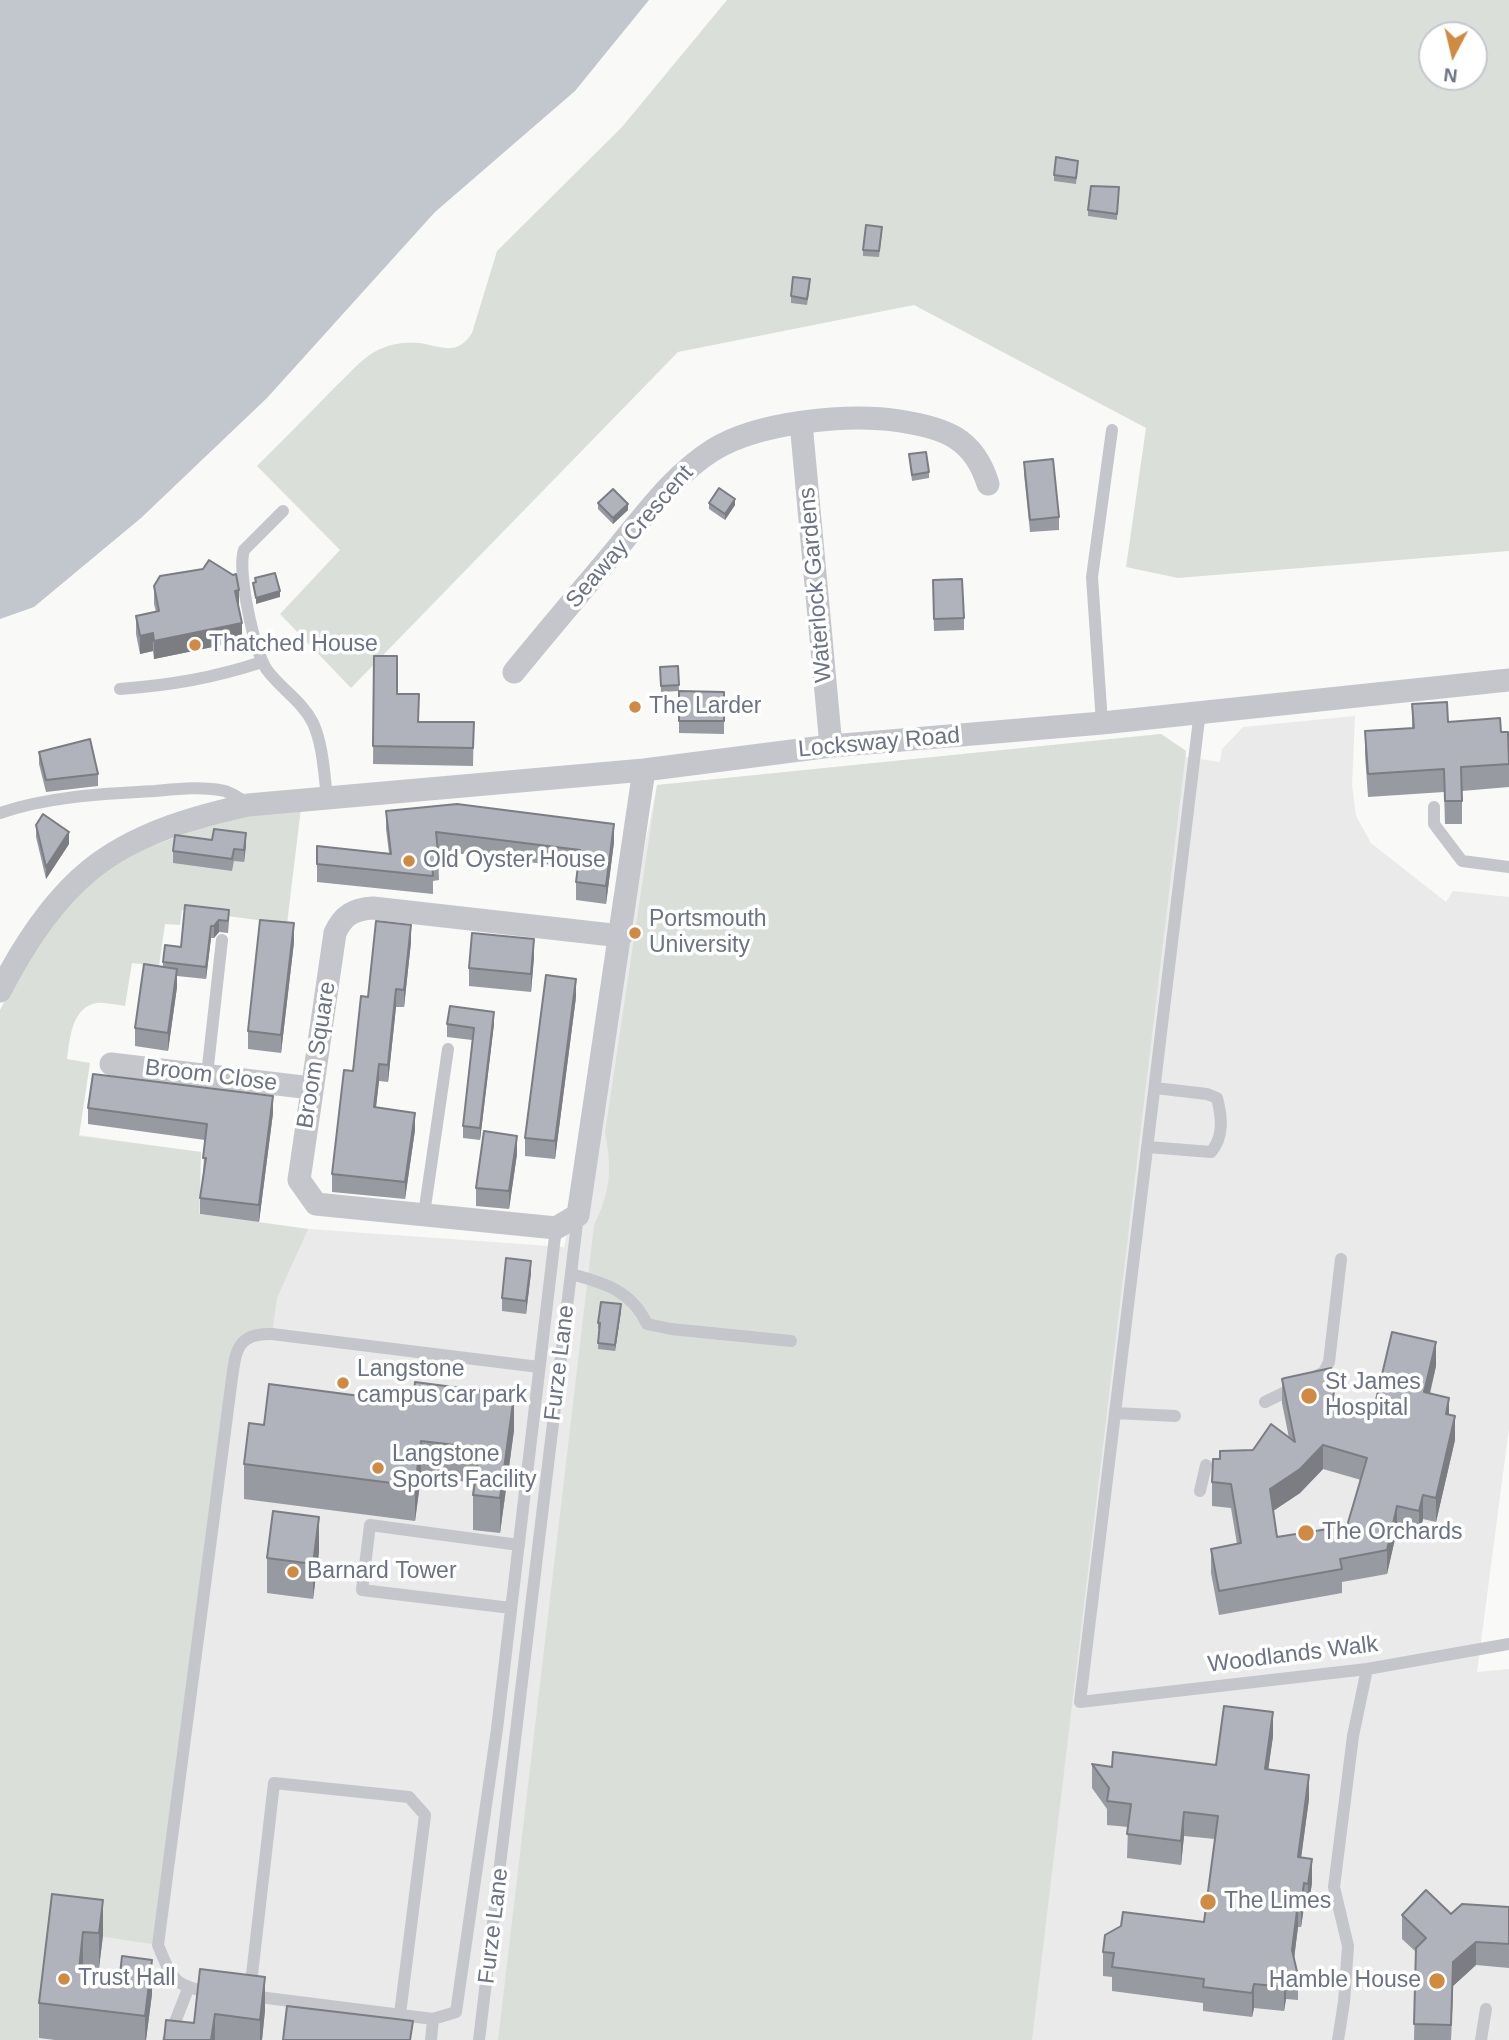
<!DOCTYPE html>
<html>
<head>
<meta charset="utf-8">
<style>
  body { margin:0 }
  #map { position:relative; width:1509px; height:2040px; overflow:hidden; background:#f9f9f8; font-family:Helvetica,sans-serif }
  canvas { display:block }
  .north { position:absolute; left:1418px; top:21px; width:70px; height:70px; box-sizing:border-box; background:#fff; border:2px solid #c4c7ce; border-radius:50%; rotate:187deg; font-size:19px; font-weight:700; line-height:28px; text-align:center; color:#6c7385 }
  .north::after { content:''; display:block; margin:auto; width:24px; height:32px; background:#d08a41; clip-path:polygon(50% 0,100% 100%,50% 72%,0 100%) }
</style>
</head>
<body>
<div id="map">
<canvas width="1509" height="2040"></canvas>
<div class="north">N</div>
</div>
<script>
const ctx = document.querySelector('canvas').getContext('2d');
ctx.lineJoin = 'round';
function fill(path, color) { ctx.fillStyle = color; ctx.fill(path, 'evenodd'); }
function stroke(path, color, width, dash) { ctx.strokeStyle = color; ctx.lineWidth = width; ctx.lineCap = dash ? 'butt' : 'round'; ctx.setLineDash(dash || []); ctx.stroke(path); }
function label(font, color, halo, rows, align = 'center') {
  ctx.font = font + ' Helvetica,sans-serif'; ctx.lineWidth = 7; ctx.setLineDash([]); ctx.textBaseline = 'middle'; ctx.strokeStyle = halo; ctx.fillStyle = color; for (const [text, x, y, turn = 0] of rows) {
    ctx.save(); ctx.translate(x, y); ctx.rotate((+turn || 0) * Math.PI / 180); ctx.textAlign = isNaN(turn) ? turn : align; if (halo) ctx.strokeText(text, 0, 0); ctx.fillText(text, 0, 0); ctx.restore();
  }
}
fill(new Path2D(`
  M1355,716L1352,785L1356,816L1371,843L1446,902L1453,891L1509,897V1428L1477,1672L1509,1669V2040H0V1124L201,1152L200,1214L309,1229L564,1247L657,785L1161,734L1186,751V757L1220,762L1222,749L1243,727Z`), '#eaeaeb');
fill(new Path2D(`
  M727,0H1509V551L1178,578L1126,567L1146,428L914,305L678,352L351,688L280,614L340,550L257,466C284,439 311,412 337,385C349,374 363,357 378,350C389,344 407,341 420,343C443,347 457,356 472,333L497,251L622,127ZM1432,35H1474V77H1432Z
  M1161,734L1186,751L1032,2040H498L594,1225C611,1191 612,1168 605,1132L657,785Z
  M301,808L287,924L182,910L180,925L165,924L159,966L132,963L125,1006C116,1005 105,1002 97,1003C71,1007 70,1040 67,1059L90,1063L79,1136L201,1152L199,1214L308,1229L277,1298L272,1334L239,1346L158,1945L52,1929L38,2040H0V1010L32,949L89,880L144,849L205,826L229,818Z`), '#dae0d9');
fill(new Path2D(`
  M0,0H649L575,91L435,212L267,398L141,518L34,607L0,619Z`), '#c2c7ce');
stroke(new Path2D(`
  M283,511L244,550C237,571 254,651 267,670C281,689 302,701 313,723C323,745 324,773 327,797
  M120,689C172,685 213,678 262,662
  M1200,711L1080,1702L1367,1669L1509,1644
  M1102,723L1092,577L1112,430
  M1434,807V824L1462,861L1509,867
  M0,813C50,796 103,794 155,791C177,789 202,786 225,791C234,794 241,799 248,804
  M207,1075L222,940
  M1148,1147L1211,1152C1224,1137 1222,1117 1217,1098L1207,1094L1155,1088
  M424,1214L448,1049
  M571,1274C604,1283 631,1290 647,1324L671,1329L791,1341
  M1312,1378L1324,1372L1329,1362L1341,1259
  M1265,1402L1296,1387
  M1115,1413L1175,1416
  M1200,1491L1206,1465
  M511,1608L362,1590L370,1525L519,1545
  M212,1992C174,1987 172,1979 158,1945L232,1378C236,1349 238,1333 272,1334L539,1367
  M250,1992L274,1783L409,1797L425,1815L400,2014
  M251,1996L433,2019L456,2012L497,1729L556,1228
  M168,2040L188,1989
  M431,2040L433,2019
  M479,2040L578,1215
  M1338,2040L1344,2002L1348,1946L1334,1887L1353,1736L1367,1669
  M1481,2040L1486,2009`), '#c4c6cb', 12);
stroke(new Path2D(`
  M801,423L831,746
  M514,672C549,629 585,587 620,545C648,511 675,474 713,450C758,422 848,413 900,421C945,428 974,438 988,484
  M621,936L373,908C354,909 343,915 335,933L299,1180L316,1204L556,1228L578,1215L644,770
  M0,991C22,948 52,901 90,870C134,834 193,817 248,805L644,770L831,746L1102,723L1509,680
  M111,1064L311,1088`), '#c4c6cb', 23);
fill(new Path2D(`
  M1078,167L1076,184L1054,181V175Z
  M1119,187L1117,220L1088,216V210Z
  M882,233L879,257L863,256V250Z
  M810,286L807,305L791,303V296Z
  M909,454L929,472V478L912,481Z
  M1024,462L1059,517V530L1030,532L1024,474Z
  M598,503L628,510L613,524L598,509Z
  M709,503L735,505L725,520L709,509Z
  M154,586L238,609L242,641L154,659L153,651L140,654L136,634V616L156,612L154,604Z
  M933,592L964,618V630L934,631Z
  M374,656L397,694L419,722H474L473,766L373,764Z
  M678,666L679,691L661,692L660,667Z
  M679,691L724,692V734L679,733Z
  M1412,704L1448,722L1501,732L1509,741V787L1462,791V824H1445L1444,792L1368,797L1365,754V731L1412,728Z
  M39,752L98,774V786L46,792L39,764Z
  M386,811L614,842L606,904L576,900V882L577,868L438,851L439,880L433,881V894L317,882V846L389,853L386,829Z
  M36,825L69,844L46,879L36,837Z
  M212,840L246,845L244,862L234,861L232,871L173,863V851Z
  M185,905L229,922L228,933L219,932L214,938H211L206,979L177,976V987L168,1051L135,1046V1028L163,967V962L181,947Z
  M294,942L281,1053L248,1049V1031Z
  M411,942L404,1007H396L388,1082L379,1081L376,1107L415,1130L405,1199L332,1192V1174L368,997Z
  M534,957L531,992L469,986V968Z
  M576,997L555,1159L525,1156V1138Z
  M447,1024H494L480,1140L463,1138V1126L472,1040L447,1037Z
  M88,1108L273,1113L259,1222L200,1214V1198L203,1174L205,1140L88,1124Z
  M517,1154L509,1209L476,1206V1188Z
  M531,1273L526,1314L502,1311V1298Z
  M621,1311L615,1351L598,1349L599,1329H598V1323Z
  M1436,1366L1430,1394L1449,1415L1455,1440L1436,1522L1423,1519L1419,1535L1397,1530L1387,1574L1342,1582V1593L1219,1615L1211,1573V1549L1237,1544L1231,1508L1212,1506V1482L1220,1459L1289,1438L1282,1403V1379L1334,1407L1372,1417ZM1323,1469L1361,1480L1347,1526L1277,1537L1273,1511L1300,1493Z
  M264,1425L514,1430L500,1533L473,1530V1495L475,1483L421,1476L415,1521L244,1499V1464Z
  M319,1552L313,1599L267,1593V1558Z
  M1273,1736L1268,1770L1309,1799L1301,1857L1312,1883L1308,1908L1304,1907L1301,1927H1298L1294,1959L1298,1976V2000L1286,1999L1284,2011L1254,2008L1252,2017L1203,2011V2003L1112,1991V1977L1103,1976V1952L1204,1922L1215,1839L1184,1836L1181,1865L1127,1858L1128,1827L1107,1825V1809L1092,1788V1764L1112,1767L1216,1765Z
  M52,1894L103,1935L99,1968L83,1966V1969L152,1994L146,2040H55L39,2038V2003Z
  M1509,1907V1968L1476,1965L1453,1986L1451,2040H1414L1416,1952L1402,1939V1915L1451,1914Z
  M200,1969L265,2010L262,2040H164L194,2023Z`), '#979aa1');
fill(new Path2D(`
  M735,499V505L725,520V514Z
  M628,504V510L613,524V518Z
  M239,590V609L235,591Z
  M280,591V597L256,604V598Z
  M242,623V641L154,659V641Z
  M153,633V651L140,654V636Z
  M614,824V842L606,904V886Z
  M69,832V844L46,879V867Z
  M246,833V845L244,862V850Z
  M219,920V932L214,938V926Z
  M294,923V942L281,1053V1035Z
  M411,925V942L404,1007V990Z
  M211,926V938L206,979V967Z
  M534,939V957L531,992V974Z
  M177,969V987L168,1051V1033Z
  M576,979V997L555,1159V1141Z
  M396,989V1007L388,1082V1065Z
  M494,1012V1024L480,1140V1128Z
  M379,1064V1081L374,1124V1107Z
  M273,1096V1113L259,1222V1205Z
  M415,1113V1130L405,1199V1182Z
  M517,1136V1154L509,1209V1191Z
  M531,1261V1273L526,1314V1301Z
  M621,1304V1311L615,1351V1345Z
  M1436,1342V1366L1424,1416V1392Z
  M514,1395V1430L500,1533V1498Z
  M1449,1398V1422L1446,1414Z
  M1455,1416V1440L1436,1522V1498Z
  M421,1441V1476L415,1521V1486Z
  M1323,1445V1469L1300,1493L1270,1513V1489Z
  M1423,1495V1519L1419,1535V1511Z
  M1397,1506V1530L1387,1574V1550Z
  M319,1517V1552L313,1599V1564Z
  M1273,1712V1736L1265,1793V1769Z
  M1309,1775V1799L1298,1881V1857Z
  M1184,1812V1836L1181,1865V1841Z
  M1312,1859V1883L1308,1908V1884Z
  M1304,1883V1907L1301,1927V1904Z
  M103,1900V1935L99,1968V1933Z
  M1298,1903V1927L1292,1974V1950Z
  M83,1932V1966L79,2003V1969Z
  M1476,1942V1965L1453,1986L1451,2040L1453,1962Z
  M152,1960V1994L146,2040H145V2016Z
  M1286,1975V1999L1284,2011V1987Z
  M265,1977V2010L262,2040H260V2020Z
  M1254,1984V2008L1252,2017V1993Z
  M215,2014V2040H211Z`), '#7b7d83');
const building = new Path2D(`
  M1056,157L1078,161L1076,178L1054,175Z
  M1091,186L1119,187L1117,214L1088,210Z
  M866,225L882,227L879,251L863,250Z
  M793,277L810,279L807,299L791,296Z
  M926,452L929,472L912,475L909,454Z
  M1053,459L1059,517L1030,520L1024,462Z
  M719,488L735,499L725,514L709,503Z
  M613,489L628,504L613,518L598,503Z
  M209,560L233,575L236,574L239,590L235,591L242,623L154,641L153,633L140,636L136,616L159,611L154,586L160,576L203,569Z
  M275,573L280,591L256,598L253,583L256,582L255,578Z
  M962,579L964,618L934,619L933,580Z
  M374,656H397V694H419L418,722H474L473,748L373,746Z
  M678,666L679,685L661,686L660,667Z
  M679,691L724,692V721H679Z
  M1447,702L1448,722L1500,718L1501,732H1508L1509,764L1461,767L1462,801H1445L1444,769L1368,774L1365,731L1414,728L1412,704Z
  M90,739L98,774L46,780L39,752Z
  M457,804L614,824L606,886L576,882L580,850L436,832L439,862L432,863L433,876L317,864V846L391,854L386,811Z
  M43,814L69,832L46,867L36,825Z
  M214,829L246,833L244,850L234,849L232,859L173,851L175,835L212,840Z
  M185,905L229,910L228,921L219,920L214,926H211L206,967L163,962L165,945L181,947Z
  M260,920L294,923L281,1035L248,1031Z
  M376,921L411,925L404,990L396,989L388,1065L379,1064L374,1107L415,1113L405,1182L332,1174L344,1070L353,1071L361,996L368,997Z
  M472,933L534,939L531,974L469,968Z
  M144,964L177,969L168,1033L135,1028Z
  M546,975L576,979L555,1141L525,1138Z
  M450,1006L494,1012L480,1128L463,1126L474,1028L447,1024Z
  M93,1074L273,1096L259,1205L200,1198L206,1158H203L207,1124L88,1108Z
  M484,1131L517,1136L509,1191L476,1188Z
  M506,1258L531,1261L526,1301L502,1298Z
  M601,1302L621,1304L615,1345L598,1343L600,1323H598Z
  M1392,1332L1436,1342L1424,1392L1449,1398L1446,1414L1455,1416L1436,1498L1423,1495L1419,1511L1397,1506L1387,1550L1340,1559L1342,1569L1219,1591L1211,1549L1241,1543L1231,1484L1212,1482L1213,1459H1220V1451L1253,1450L1271,1424L1295,1442L1282,1379L1285,1378L1331,1368L1334,1391L1332,1407L1372,1417ZM1323,1445L1367,1458L1347,1526L1277,1537L1270,1489L1300,1469Z
  M415,1382L514,1395L500,1498L473,1495L480,1448L421,1441L415,1486L244,1464L249,1423L264,1425L269,1384L413,1403Z
  M273,1511L319,1517L313,1564L267,1558Z
  M1224,1706L1273,1712L1265,1769L1309,1775L1298,1857L1312,1859L1308,1884L1304,1883L1301,1904L1298,1903L1292,1950L1298,1976L1286,1975L1284,1987L1254,1984L1252,1993L1203,1987L1204,1979L1112,1967L1114,1953L1103,1952L1105,1935L1121,1926L1123,1912L1204,1922L1218,1816L1184,1812L1181,1841L1127,1834L1131,1804L1107,1801L1109,1788L1092,1764L1112,1767L1113,1752L1216,1765Z
  M1426,1890L1451,1914L1462,1904L1509,1907V1944L1476,1942L1453,1962L1451,2025L1414,2024L1416,1948L1426,1938L1402,1915Z
  M52,1894L103,1900L99,1933L83,1932L79,1969L120,1974L122,1956L152,1960L145,2016L39,2003Z
  M200,1969L265,1977L260,2020L215,2014L211,2040H164L166,2020L194,2023Z
  M287,2006L413,2021L410,2040H283Z`);
fill(building, '#b0b3bb');
stroke(building, '#7b7d83', 2);
for (const [x, y, r, color] of [
  [195,645,7,"#d08a41"],
  [635,707,7,"#d08a41"],
  [409,861,7,"#d08a41"],
  [635,933,7,"#d08a41"],
  [343,1383,7,"#d08a41"],
  [1309,1396,9,"#d08a41"],
  [378,1468,7,"#d08a41"],
  [1306,1533,9,"#d08a41"],
  [293,1572,7,"#d08a41"],
  [1208,1902,9,"#d08a41"],
  [64,1979,7,"#d08a41"],
  [1437,1981,9,"#d08a41"]
]) { const dot = new Path2D(); dot.arc(x, y, r, 0, 2 * Math.PI); ctx.fillStyle = color; ctx.fill(dot); stroke(dot, '#fff', 2.5); }
label('23px', '#6c7385', '#fff', [
  ["Seaway Crescent",630,537,-49],
  ["Waterlock Gardens",816,585,-95],
  ["Locksway Road",879,743,-5],
  ["Broom Square",317,1055,-81],
  ["Broom Close",211,1076,7],
  ["Furze Lane",560,1363,-83],
  ["Woodlands Walk",1293,1655,-7],
  ["Furze Lane",494,1926,-83]
]);
label('23px', '#6c7385', '#fff', [
  ["Thatched House",209,645],
  ["The Larder",649,707],
  ["Old Oyster House",423,861],
  ["Portsmouth",649,920],
  ["University",649,946],
  ["Langstone",357,1370],
  ["campus car park",357,1396],
  ["St James",1325,1383],
  ["Hospital",1325,1409],
  ["Langstone",392,1455],
  ["Sports Facility",392,1481],
  ["The Orchards",1322,1533],
  ["Barnard Tower",307,1572],
  ["The Limes",1224,1902],
  ["Trust Hall",78,1979],
  ["Hamble House",1421,1981,"right"]
], 'left');
</script>
</body>
</html>
